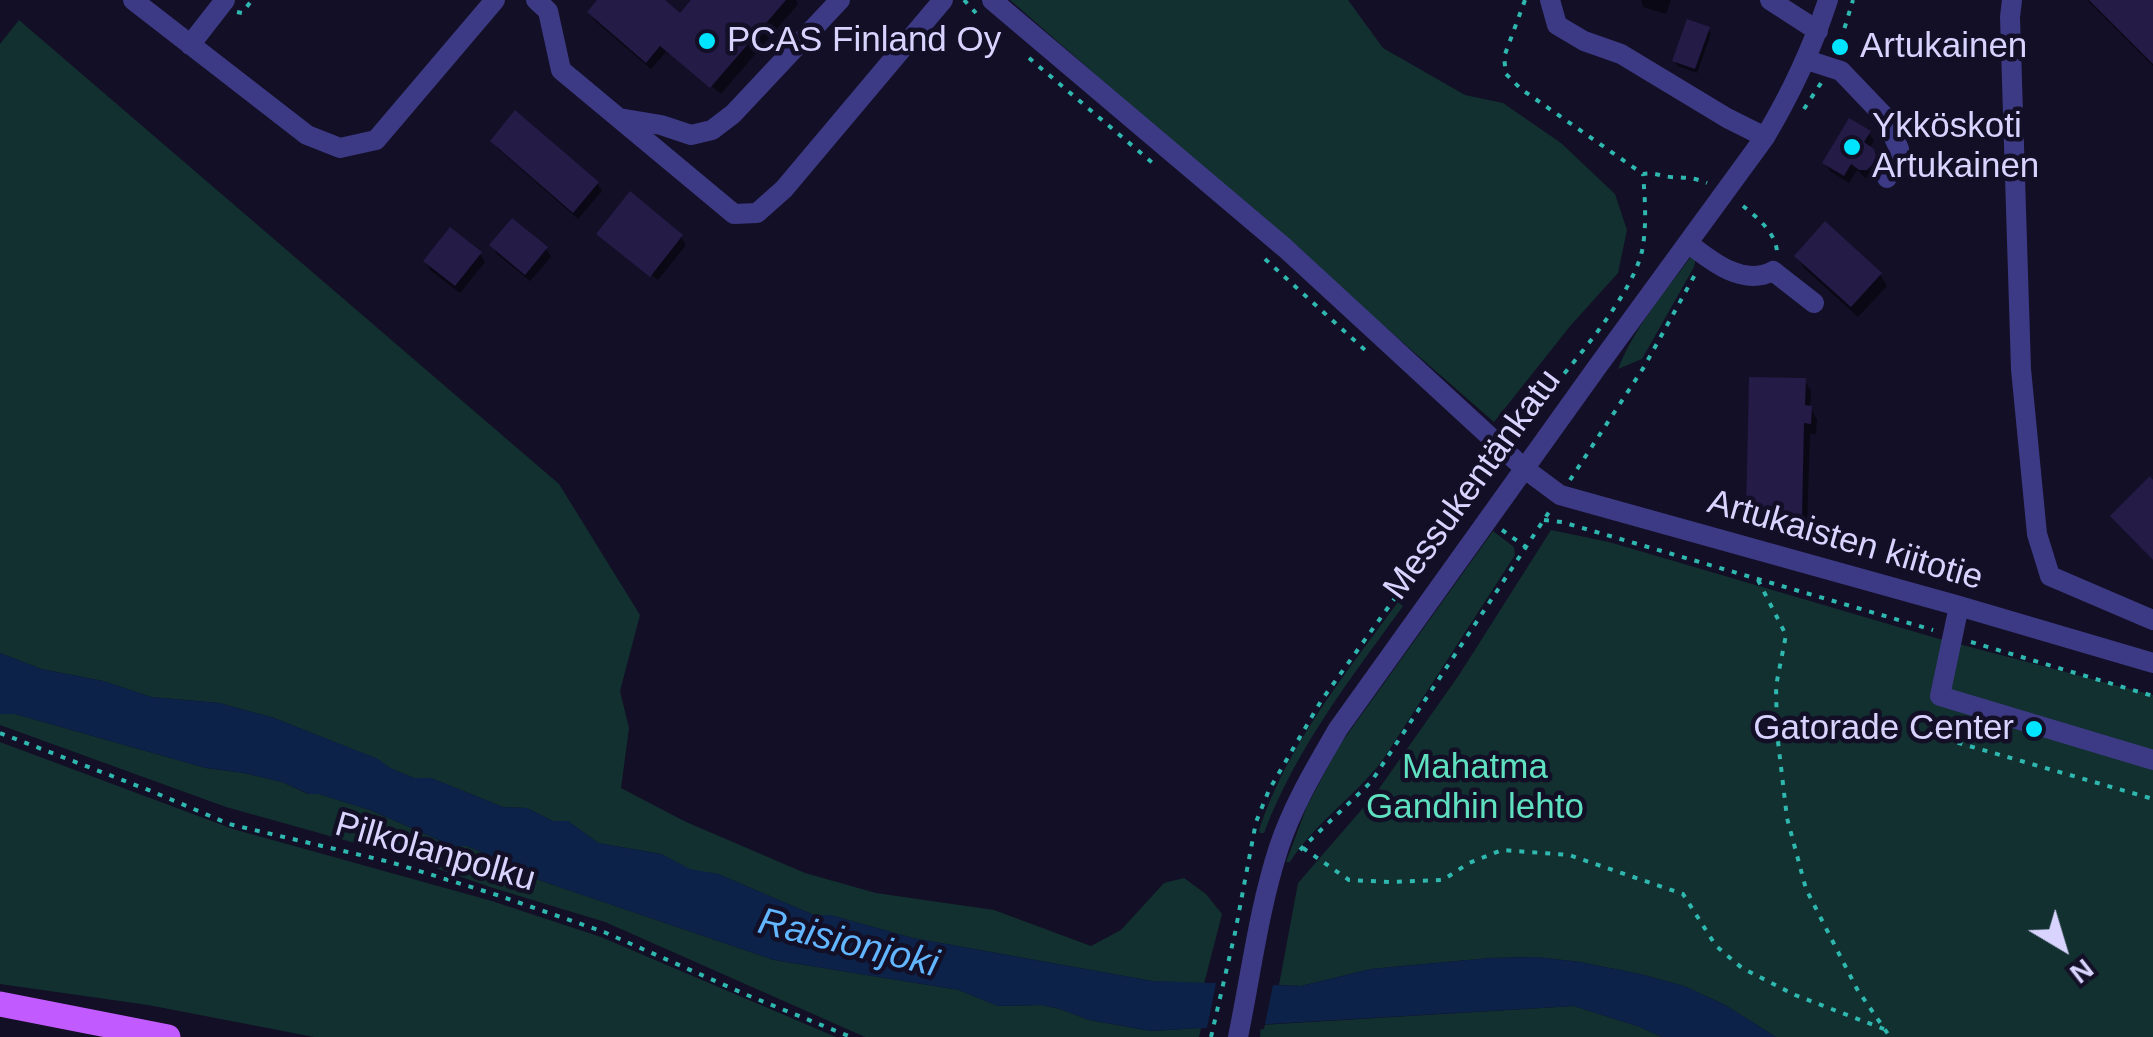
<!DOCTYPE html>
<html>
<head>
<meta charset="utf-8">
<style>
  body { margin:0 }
  #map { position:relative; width:2153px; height:1037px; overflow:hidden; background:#130f26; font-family:Helvetica,sans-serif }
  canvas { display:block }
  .north { position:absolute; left:2013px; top:897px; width:100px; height:100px; -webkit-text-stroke:8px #130f26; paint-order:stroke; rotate:142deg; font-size:28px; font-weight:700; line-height:40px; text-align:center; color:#d9d4ff }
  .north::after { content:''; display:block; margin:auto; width:35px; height:45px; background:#d9d4ff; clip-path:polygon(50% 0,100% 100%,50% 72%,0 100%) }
</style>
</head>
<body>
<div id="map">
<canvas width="2153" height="1037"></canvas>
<div class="north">N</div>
</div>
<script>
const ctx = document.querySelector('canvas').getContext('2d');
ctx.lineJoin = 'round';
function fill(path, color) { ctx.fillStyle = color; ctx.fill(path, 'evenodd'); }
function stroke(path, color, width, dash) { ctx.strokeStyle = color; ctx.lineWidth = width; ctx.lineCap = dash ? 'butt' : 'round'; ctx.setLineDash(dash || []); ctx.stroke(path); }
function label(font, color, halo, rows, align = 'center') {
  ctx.font = font + ' Helvetica,sans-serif'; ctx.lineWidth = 9; ctx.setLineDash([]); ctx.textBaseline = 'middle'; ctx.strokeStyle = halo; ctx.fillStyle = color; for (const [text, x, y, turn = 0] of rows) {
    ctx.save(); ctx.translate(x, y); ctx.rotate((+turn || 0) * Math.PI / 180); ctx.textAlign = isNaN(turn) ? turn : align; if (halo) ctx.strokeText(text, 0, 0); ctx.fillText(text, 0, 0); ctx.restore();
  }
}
fill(new Path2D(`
  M1010,0H1348L1383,48L1465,95L1503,103L1561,143L1615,194L1627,230L1618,273L1571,325L1494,422Z
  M19,20L559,484L640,615L620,691L629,728L621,788L684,821L805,873L876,893L994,910L1091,946L1121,930L1164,883L1184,878L1206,894L1222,914L1204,984L1152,981L913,938L830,915H814L718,874L690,870L661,854L598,843L568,821H553L527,808L503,807L431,778H414L390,768L377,759L274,718L219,703L151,697L103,681L41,669L0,653V44Z
  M1694,255L1696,257L1694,267L1642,359L1618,369C1634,328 1664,293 1690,258Z
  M1551,530L1609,542L1936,638L2153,695V1037H1776L1725,1005L1684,986L1640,974L1580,962L1536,957L1490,958L1371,969L1301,986L1279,985L1298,883L1376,793L1459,675Z
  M1493,531L1514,547L1515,555L1382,761C1354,797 1314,824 1290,862H1286L1307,806L1339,746Z
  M1398,602L1403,606C1351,678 1296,748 1264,833H1260L1259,830C1287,745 1346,673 1398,602Z
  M0,714H15L206,768L244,773L282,782L308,794H319L370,810L453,846H467L531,873L539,880L774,960L959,990L998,1006L1041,1005L1060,1009L1089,1020L1151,1031L1201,1028L1199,1037H865L605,922L493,888L398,855L226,807L0,725Z
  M0,742L233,829L492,901L601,937L836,1037H314L148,1005L0,984Z
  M1574,1006L1640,1027L1662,1037H1260L1261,1025Z`), '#12302f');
fill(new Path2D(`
  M0,653L41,669L103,681L151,697L219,703L274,718L378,759L390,768L414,778H431L503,807L527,808L553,821H568L598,843L661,854L690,869L718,874L814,915H830L913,938L1152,981L1301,986L1371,969L1490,958L1536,957L1580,962L1640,974L1684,986L1725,1005L1776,1037H1662L1640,1027L1574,1006L1151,1031L1089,1020L1060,1009L1041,1005L998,1006L959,990L774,960L539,880L531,873L467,846H453L370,810L319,794H309L282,782L244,773L206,768L15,714H0Z`), '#0c2248');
fill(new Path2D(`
  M1217,979L1274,980L1264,1029L1206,1033Z`), '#130f26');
fill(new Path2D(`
  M600,0H661L680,16L694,0H796L798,4L721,94L671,52L668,55L667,51L651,69L594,20L590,12Z
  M1641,0H1671L1666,14L1643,7Z
  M2087,0H2153V66Z
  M1708,29L1711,34L1697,73L1678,66L1675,61Z
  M1869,133L1874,141L1869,149L1878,160L1879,166L1878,172L1872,177L1865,178L1857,170L1849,183L1830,171L1825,163Z
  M493,141L597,183L602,191L578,219L498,149Z
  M599,234L681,237L686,245L658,280L602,236V239Z
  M492,246L546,249L551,257L530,281L497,254Z
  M480,254L485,262L460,293L430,270L426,262Z
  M1797,256L1880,274L1887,286L1858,317L1803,267Z
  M1804,380L1811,391L1810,408L1817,419L1816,434H1810L1807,526L1755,525L1749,514Z`), '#0007');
fill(new Path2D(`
  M597,0H665L680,13L691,0H786L710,88L660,46L646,63L587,12Z
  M2089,0H2153V64Z
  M1687,19L1710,27L1695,69L1672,61Z
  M515,110L599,182L573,213L490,141Z
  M1849,118L1871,131L1864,142L1874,149L1876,156L1874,163L1867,170H1859L1851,164L1844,176L1822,163Z
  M630,191L683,235L650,277L596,234Z
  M512,218L548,247L525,275L489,245Z
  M1825,221L1882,273L1851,307L1794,256Z
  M450,227L482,252L455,286L423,261Z
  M1749,377L1806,378L1805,405L1812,406L1811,424L1804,423L1802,516L1746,514Z
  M2150,476L2153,480V560L2110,516Z`), '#241b47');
stroke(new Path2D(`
  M964,0L976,13
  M1525,0L1504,57L1506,74L1521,89L1643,174C1654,172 1660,176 1671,177C1685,178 1693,177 1707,183
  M237,12L242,13L252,0
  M1837,53L1853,0
  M1029,58L1155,165
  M1804,109L1821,83
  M1743,206C1757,217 1776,233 1777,252
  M1265,259L1365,350
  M1514,433C1550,389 1630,304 1642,251C1647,226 1645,199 1643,174
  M1570,480L1644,367L1697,271
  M1544,520L1562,522L1933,630
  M1502,530L1526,547
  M1758,580L1786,635L1776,686L1777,733L1787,818L1806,889L1857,989L1890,1037
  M1971,642L2153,696
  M0,733L151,791L229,824L390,862L497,895L604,932L747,995L851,1037
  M1945,739L2153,799
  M1303,848L1349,880L1389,882L1443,880L1469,863L1502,850L1569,855L1683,894L1716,946L1742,968L1795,995L1884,1029
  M1300,850L1371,782L1551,509
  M1211,1037L1235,933L1256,822L1269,790L1321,701L1491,464`), '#2fb8b0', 4, [5, 8]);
stroke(new Path2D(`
  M133,0L307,135L340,148L376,140L495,0
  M536,0L548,11L561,70L734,214L757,213L784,189L943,0
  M992,0L1285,248L1525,469L1560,495L1959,606L2153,663
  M1550,0L1557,25L1584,41L1621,54L1727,118L1765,137
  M1770,0L1818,31
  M2012,0L2010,17L2021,369L2037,534L2050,576L2153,620
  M190,45L225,0
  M1807,60L1841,71L1885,117L1899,149L1887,178
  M619,118L661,125L691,135L712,130L733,114L840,0
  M1688,243C1711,261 1743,287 1773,271L1814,303
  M1959,606L1940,696L2153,760
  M1238,1037C1251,974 1259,908 1279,847C1293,805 1316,767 1338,729L1595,370L1765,137C1792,92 1812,49 1828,0`), '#3d3a85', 20);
stroke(new Path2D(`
  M0,1004L168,1037`), '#c25bff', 25);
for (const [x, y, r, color] of [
  [707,41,10,"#00e5ff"],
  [1840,47,10,"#00e5ff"],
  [1852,147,10,"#00e5ff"],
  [2034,729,10,"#00e5ff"]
]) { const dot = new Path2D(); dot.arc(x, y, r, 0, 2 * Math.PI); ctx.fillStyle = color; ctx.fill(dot); stroke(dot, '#130f26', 4); }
label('35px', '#d9d4ff', '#130f26', [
  ["PCAS Finland Oy",727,41],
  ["Artukainen",1860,47],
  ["Ykköskoti",1872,127],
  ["Artukainen",1872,167],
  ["Gatorade Center",2014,729,"right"]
], 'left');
label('35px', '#d9d4ff', '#130f26', [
  ["Messukentänkatu",1473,485,-54],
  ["Artukaisten kiitotie",1845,541,16],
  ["Pilkolanpolku",435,853,16]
]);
label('35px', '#5fe0c0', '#130f26', [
  ["Mahatma",1475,768],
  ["Gandhin lehto",1475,808]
]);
label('italic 38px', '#62b6ff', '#130f26', [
  ["Raisionjoki",848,944,14]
]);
</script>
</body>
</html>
